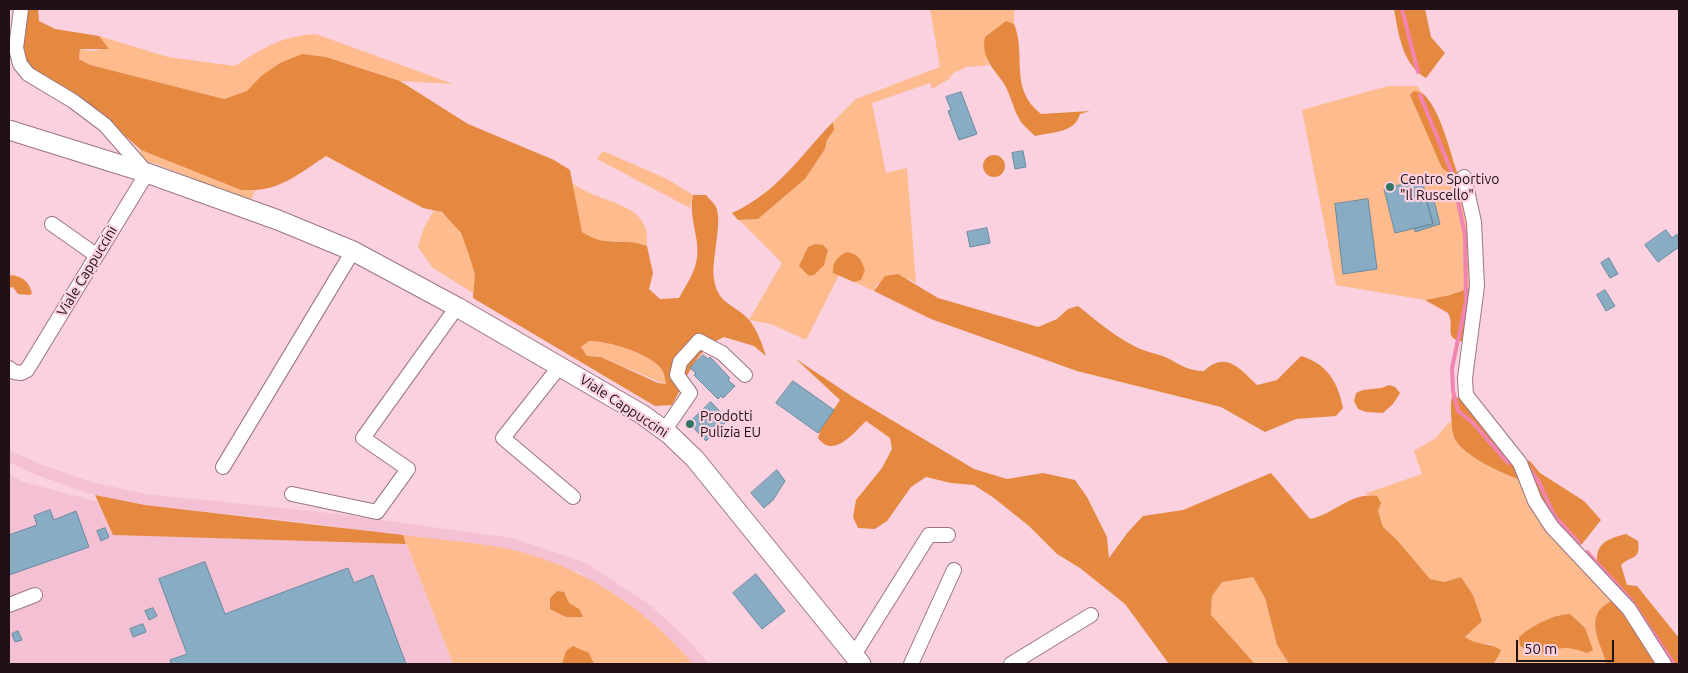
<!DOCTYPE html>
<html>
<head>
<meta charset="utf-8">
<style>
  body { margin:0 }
  #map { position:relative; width:1688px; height:673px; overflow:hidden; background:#fbd0df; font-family:Ubuntu,sans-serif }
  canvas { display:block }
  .frame { position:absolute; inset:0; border:10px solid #1f1116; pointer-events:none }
  .scale { position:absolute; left:1516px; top:640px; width:98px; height:22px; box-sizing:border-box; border:2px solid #1f1116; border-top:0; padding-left:6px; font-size:15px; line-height:18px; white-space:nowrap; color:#1f1116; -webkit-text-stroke:4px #fbd0df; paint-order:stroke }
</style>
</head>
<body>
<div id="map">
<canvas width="1688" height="673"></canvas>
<div class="frame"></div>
<div class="scale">50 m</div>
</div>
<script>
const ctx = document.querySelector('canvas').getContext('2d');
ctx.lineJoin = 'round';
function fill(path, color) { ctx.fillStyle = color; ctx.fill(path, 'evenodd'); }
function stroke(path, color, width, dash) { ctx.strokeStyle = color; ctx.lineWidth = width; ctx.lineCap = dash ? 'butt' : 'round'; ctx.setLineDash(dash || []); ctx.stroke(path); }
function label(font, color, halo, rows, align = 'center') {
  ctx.font = font + ' Ubuntu,sans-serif'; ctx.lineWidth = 4.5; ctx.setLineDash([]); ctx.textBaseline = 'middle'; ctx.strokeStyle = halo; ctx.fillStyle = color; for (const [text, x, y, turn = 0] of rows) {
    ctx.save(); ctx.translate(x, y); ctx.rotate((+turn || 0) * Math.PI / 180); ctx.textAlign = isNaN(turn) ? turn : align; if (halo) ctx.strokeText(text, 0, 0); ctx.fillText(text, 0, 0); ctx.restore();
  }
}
fill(new Path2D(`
  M9,450L42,465L94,483L147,494L329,513L512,538L584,562L650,605L688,640L709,664H693L679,648L579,572L327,525L145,505L91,494L37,475L9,462Z
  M9,474L23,482L98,502L114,535L406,544L453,664H9Z`), '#f3c1d3');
fill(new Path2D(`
  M930,9H1014V24L1006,22L986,59L989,65L967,67L953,73L949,79L932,89L930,83L872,103L886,173L907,168L916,283L909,279L877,284L874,291L854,282L861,280L833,273L839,275L806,340L771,324L749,320L782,263L739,220L758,219L805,179L825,149L827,140L834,130L833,122L856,99L940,67Z
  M316,34L453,84L400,81L326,57L261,76L247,91L224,99L153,83L90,65L79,59L80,49L91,51L108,48L99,36L168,57L235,66C263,48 281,36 316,34Z
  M1388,86H1417L1432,107L1458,175L1470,224L1473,287L1450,295L1425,300L1336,285L1302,110Z
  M141,150L241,190L255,191L250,202L154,163L144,162L137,158Z
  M603,151L667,179L693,195L690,208L597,159Z
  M573,184C581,188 588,193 597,196C624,207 650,211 647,246C621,236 608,249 581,232Z
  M434,210C457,215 471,252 475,273C476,279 474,287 473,293L433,268L418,247L423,230Z
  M589,341C608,341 646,352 659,366C664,371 665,379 667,385L601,357L587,356L581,347Z
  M1449,422L1454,426C1454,430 1454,435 1455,438C1461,456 1504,474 1521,480L1530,505L1614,600C1582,613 1599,640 1607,664H1494L1497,661L1491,644H1475L1465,637L1482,621L1473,595L1461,577L1444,582L1430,579L1397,540L1383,527L1378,511L1377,496L1364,494L1422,474L1414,451L1436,438Z
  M403,535C438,540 474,542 509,549C581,565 646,608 693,664H453Z
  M1253,577L1265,598L1277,645L1289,664H1255L1211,616L1212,596L1222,581Z`), '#febb8d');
fill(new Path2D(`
  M25,9H38L39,21L55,29L99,36L109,49H80L79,59L90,65L224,99L247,91L261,76L280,63L302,54L326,57L400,81L468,124L554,160L570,170L582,232C608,249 621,236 647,246L653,273L649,289L660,299L679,298C686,285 695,273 697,258C700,237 688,217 693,195H706C709,199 714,203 716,207C723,223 711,259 714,279C718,306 736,304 750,321C758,332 762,344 766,356L754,346L724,337C693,351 688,378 672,405L655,406L473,298L475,274L468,252L461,233L442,212L423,208L326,156C297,175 278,193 241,190L141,150L104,117L32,70L23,53ZM589,341C608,341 645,352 659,366C664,371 665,378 666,384L658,383L601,357L587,356L581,347Z
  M1394,9H1425L1431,37L1445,53L1426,78C1403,66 1398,33 1394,9Z
  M1006,21L1014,24C1027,55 1008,88 1041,114L1090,111L1080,114C1075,133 1052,132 1035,136C1030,131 1025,127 1021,122C1013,110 1011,94 1003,82C992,67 981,57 985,37Z
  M1414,91C1419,92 1424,93 1427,98C1442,116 1450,152 1458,175L1453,176L1442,168L1410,95Z
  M833,122L834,130L827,140L825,149L805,179L758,219L738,220L732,213C778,192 799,157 833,122Z
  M983 166a11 11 0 1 1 22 0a11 11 0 1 1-22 0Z
  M815,244L823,245L828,250L824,265L814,275L809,276L799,266L808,247Z
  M847,252C859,255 861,259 865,270L861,280L854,282L833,273C832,262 838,256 847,252Z
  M898,274L938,298L1038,327L1057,319L1068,309L1078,306C1097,321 1114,336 1136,347C1145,352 1156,353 1165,357C1180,364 1187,371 1204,371C1226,350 1240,369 1257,385L1277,380L1301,356C1327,364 1338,382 1343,408L1336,416L1296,419L1265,432L1221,407L1077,371L931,319L874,291L885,276Z
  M13,275C24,278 29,282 32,293L30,295L18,294L13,287L9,288V276Z
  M1473,287L1466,342C1441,340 1456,327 1448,313L1425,300L1450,295Z
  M796,359L853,397L974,469L1007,479L1043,473L1075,480L1087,497L1107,537L1109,558L1128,532L1143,516L1183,510L1271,473L1310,519C1335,514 1350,492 1377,496L1381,503L1378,511L1383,527L1397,540L1430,579L1444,582L1461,577L1473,595L1482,621L1465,637C1477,646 1489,642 1501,650L1494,664H1289L1277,645L1265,598L1253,577L1222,582L1212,596L1211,615L1255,664H1169L1125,604L1080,568L1057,554L1029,526L994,498L974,485L951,483L926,477L911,487L887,521L875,529L858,528L853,517L856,500L882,468L892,449L890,438L866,421C855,431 834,460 818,438L820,431L840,400Z
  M1389,385L1395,387L1400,393L1393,404L1383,413L1366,412L1358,409L1354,401L1356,393C1366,387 1378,391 1389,385Z
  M1452,396L1463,399L1510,454L1521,480C1503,474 1463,456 1455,439C1451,431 1450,405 1452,396Z
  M1520,459L1530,461L1540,473L1584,501L1601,520L1582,544L1577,546L1554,522Z
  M95,495L145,505L403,535L406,544L113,535Z
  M1626,534L1638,541C1641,561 1631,555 1621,565L1627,585L1637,586L1679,638V664H1666L1599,574C1593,548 1600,540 1626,534Z
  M557,591L564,592L569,603L579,609L583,617H566L550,609V598Z
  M1614,600L1662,664H1607C1599,640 1582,613 1614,600Z
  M1570,614L1585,628L1593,650L1587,653C1562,644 1560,649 1536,654L1520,646L1519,637C1533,625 1552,615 1570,614Z
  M573,646L589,653L594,664H562L566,651Z`), '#e58940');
stroke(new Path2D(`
  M1402,9L1418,72
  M1420,95L1452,173
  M1456,192L1465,235L1466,302L1452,368L1453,391L1458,411L1472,422L1508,463
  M1528,467L1539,482L1554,515L1579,543
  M1587,552L1631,600L1674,664`), '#f284b0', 4);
const building = new Path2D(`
  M961,92L977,134L959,140L948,111L951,110L946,97Z
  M1023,151L1026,167L1015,169L1012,153Z
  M1422,180L1433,224L1395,233L1384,189Z
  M1432,193L1440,224L1415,232V228L1433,224L1425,195Z
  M1368,199L1377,269L1343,274L1335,204Z
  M987,228L990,243L970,247L967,232Z
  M1666,230L1672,238L1677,234L1679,247L1658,262L1645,245Z
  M1609,258L1618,274L1610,278L1601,263Z
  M1605,290L1615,306L1606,311L1597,295Z
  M703,355L708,359L710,357L730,378L728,380L735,386L723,398L721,396L718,399L694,375L696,373L690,368Z
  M793,381L834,410L818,433L776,403Z
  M711,402L728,420L706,441L689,423Z
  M777,470L785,481L773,500L764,508L751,493Z
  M50,510L54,520L76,511L89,547L9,575V535L37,525L34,516Z
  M105,528L109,537L101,541L97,531Z
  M205,562L225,614L348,568L354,583L373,575L406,664H171L170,660L187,654L159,579Z
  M756,574L785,611L762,629L733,593Z
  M153,608L157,616L149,620L145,611Z
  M143,624L146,632L133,637L130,629Z
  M18,631L22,640L15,642L12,634Z`);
fill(building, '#88acc3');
stroke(building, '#678a9f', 1);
const street = new Path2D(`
  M1464,177L1474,222L1477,286L1465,378L1466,395L1520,463L1535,501L1552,527L1629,609L1664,664
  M52,224L96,255
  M560,366L503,438L573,497
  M9,368L14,372L21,373L27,370L147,173L105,125L73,101L28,74L20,64L16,48L21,9
  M664,431L690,393L677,375L680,362L699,341L722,353L745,375
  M223,467L353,251
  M292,494L377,512L408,469L363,438L457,307
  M9,605L35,595
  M854,655L929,535H948
  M911,664L954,570
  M1011,664L1091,615`);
const secondary = new Path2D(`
  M9,130L147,173L278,220L353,251L457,307L643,415L669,434L695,459L861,664`);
stroke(street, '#9b7583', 16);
stroke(secondary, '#9b7583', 21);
stroke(street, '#fff', 14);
stroke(secondary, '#fff', 19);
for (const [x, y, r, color] of [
  [1390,187,5,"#337565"],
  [690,424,5,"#337565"]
]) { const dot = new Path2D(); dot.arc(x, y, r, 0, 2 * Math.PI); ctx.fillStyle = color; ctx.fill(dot); stroke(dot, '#fbd0df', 2); }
label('14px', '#1f1116', '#fbd0df', [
  ["Centro Sportivo",1400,179],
  ["\"Il Ruscello\"",1400,195],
  ["Prodotti",700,416],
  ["Pulizia EU",700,432]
], 'left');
label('14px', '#1f1116', '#fbd0df', [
  ["Viale Cappuccini",87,271,-59],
  ["Viale Cappuccini",624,406,33]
]);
</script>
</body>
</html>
